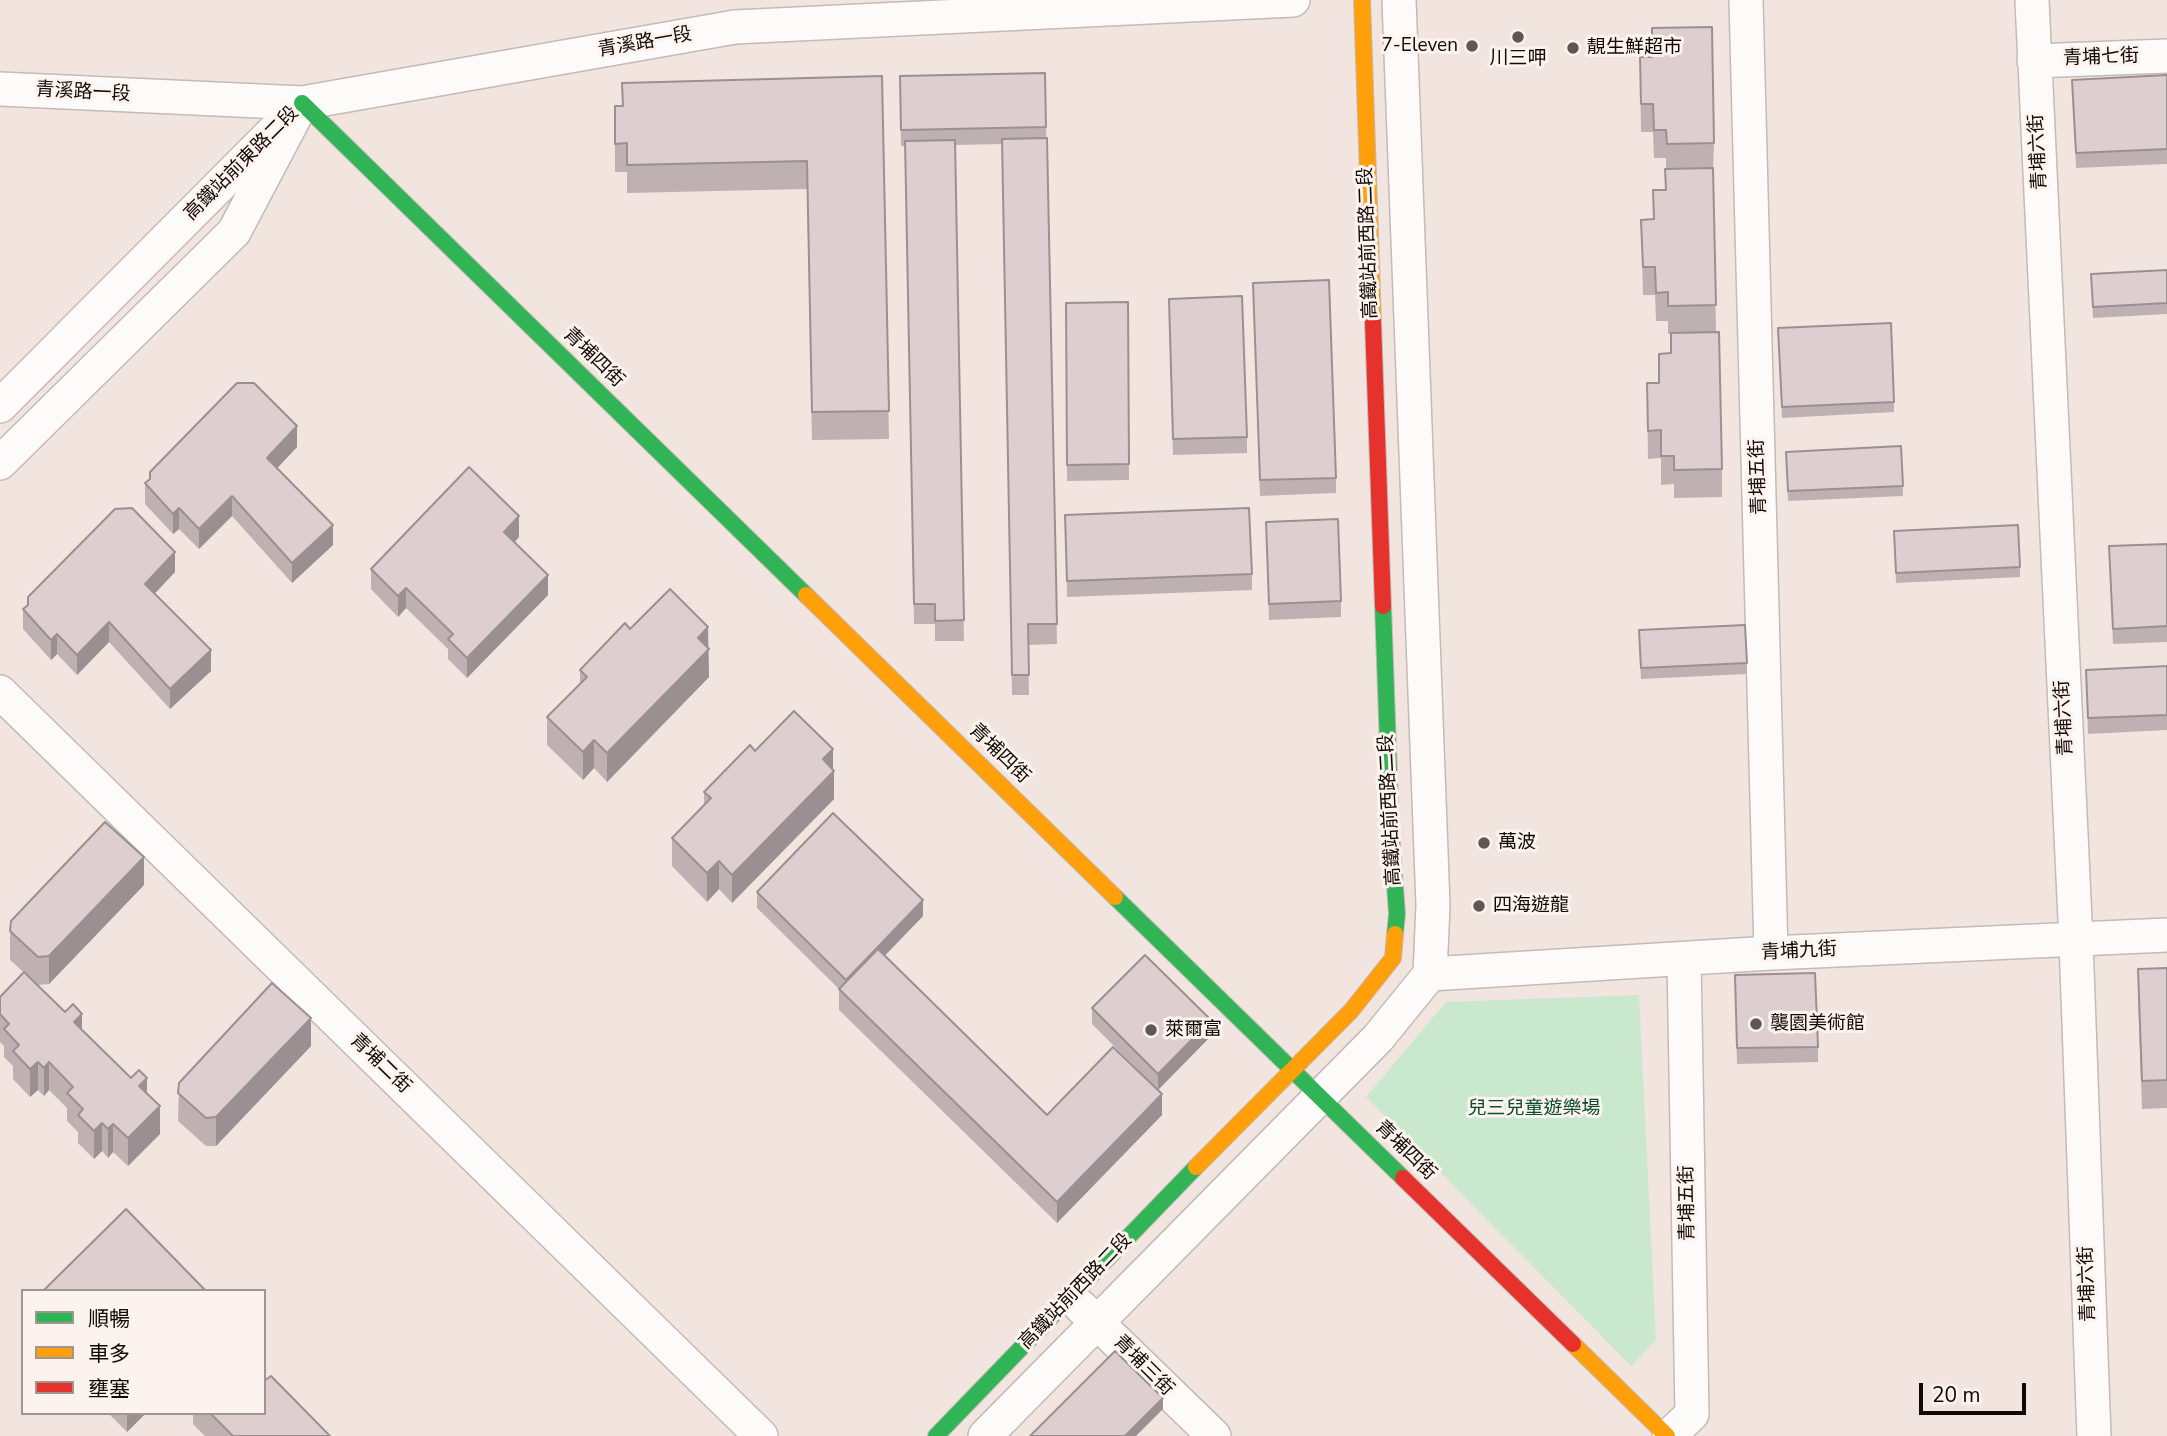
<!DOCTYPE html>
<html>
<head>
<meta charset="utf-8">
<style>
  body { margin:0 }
  #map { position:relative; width:2167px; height:1436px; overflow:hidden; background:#f2e5df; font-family:"Nunito Sans","Noto Sans TC",sans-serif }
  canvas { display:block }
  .legend { position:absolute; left:21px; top:1289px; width:245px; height:126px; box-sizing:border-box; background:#fdf3ee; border:2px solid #9f9591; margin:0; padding:9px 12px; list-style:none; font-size:21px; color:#110906 }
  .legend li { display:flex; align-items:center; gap:14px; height:35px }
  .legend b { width:35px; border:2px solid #9f9591 }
  .scale { position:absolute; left:1919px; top:1383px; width:107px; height:32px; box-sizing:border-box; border:4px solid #110906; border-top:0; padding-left:9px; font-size:21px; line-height:24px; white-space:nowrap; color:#110906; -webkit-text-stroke:5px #fdf3ee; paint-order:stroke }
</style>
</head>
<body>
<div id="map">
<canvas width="2167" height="1436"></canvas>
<ul class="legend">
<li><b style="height:9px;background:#30b455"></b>順暢</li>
<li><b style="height:9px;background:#ff9f0a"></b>車多</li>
<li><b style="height:9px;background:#e5322d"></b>壅塞</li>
</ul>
<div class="scale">20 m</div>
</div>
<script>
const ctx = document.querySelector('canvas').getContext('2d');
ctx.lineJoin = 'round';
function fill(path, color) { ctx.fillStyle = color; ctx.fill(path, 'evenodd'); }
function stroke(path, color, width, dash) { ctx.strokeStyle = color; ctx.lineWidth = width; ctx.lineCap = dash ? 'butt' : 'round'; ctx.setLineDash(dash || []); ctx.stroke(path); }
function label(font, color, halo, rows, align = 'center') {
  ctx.font = font + ' "Nunito Sans","Noto Sans TC",sans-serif'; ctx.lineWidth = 6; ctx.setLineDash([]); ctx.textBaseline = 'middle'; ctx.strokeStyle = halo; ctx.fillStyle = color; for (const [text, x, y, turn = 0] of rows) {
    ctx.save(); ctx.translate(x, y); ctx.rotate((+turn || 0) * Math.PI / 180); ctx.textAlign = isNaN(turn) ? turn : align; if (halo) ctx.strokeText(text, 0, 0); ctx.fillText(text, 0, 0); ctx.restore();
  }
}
fill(new Path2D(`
  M1639,995L1656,1340L1631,1366L1366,1097L1446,1002Z`), '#cae8ce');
const street = new Path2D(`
  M1746,0L1771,953
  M2032,0L2076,941L2094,1436
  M2034,61L2167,56
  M0,89L302,103L735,27L1293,0
  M0,406L278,127
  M0,463L234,232L302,103
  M0,692L761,1436
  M1430,974L1771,953L2167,935
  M1080,1306L1214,1436
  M985,1436L1378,1038L1430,974L1433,905L1399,0
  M1669,1436L1692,1414L1684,959`);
const fast = new Path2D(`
  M302,103L806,595
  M1383,606L1391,832L1397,914L1395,934
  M1115,897L1403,1178
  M936,1436L1196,1167`);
const slow = new Path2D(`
  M1362,0L1373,322
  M806,595L1115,897
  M1196,1167L1351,1011L1393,958L1395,934
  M1573,1344L1667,1436`);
const jam = new Path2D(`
  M1373,322L1383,606
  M1403,1178L1573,1344`);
stroke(street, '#c4bab6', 36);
stroke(fast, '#c4bab6', 18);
stroke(slow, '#c4bab6', 18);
stroke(jam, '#c4bab6', 18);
stroke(street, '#fdfbfa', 33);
stroke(fast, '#30b455', 16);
stroke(slow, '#ff9f0a', 16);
stroke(jam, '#e5322d', 16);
fill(new Path2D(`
  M1652,28L1714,143L1713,171L1716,332L1722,469V497L1674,498V484L1661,485V458L1648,459L1647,383H1659V354L1671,353V334H1668V321H1656L1655,295H1643L1641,220L1653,219V190H1665L1666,169V158H1654L1653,132H1641L1640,57H1652Z
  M1045,73L1057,644L1028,645L1029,695H1012L1002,144L955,145L964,641H935V624H914L905,146H901L900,76Z
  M2167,75V164L2076,168L2072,80Z
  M882,76L889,439L812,440L807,189L627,193V172H615V106Z
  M2167,270V314L2093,318L2091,274Z
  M1253,283L1336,478V493L1260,496Z
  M1128,302L1129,480L1067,481L1066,303Z
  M1169,315L1247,437V453L1173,455Z
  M1778,339L1894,402V412L1782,418Z
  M1901,446L1903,496L1788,501L1786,452Z
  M297,447L277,468L333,545L292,583L232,516L199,549L179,529L173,534L145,504V483Z
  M1065,515L1252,574V590L1067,597Z
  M1266,522L1341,601V617L1269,620Z
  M1894,531L2020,567V577L1896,583Z
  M519,537L515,542L548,595L467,678L448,659V649L406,608L398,617L371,589V569Z
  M2167,544V642L2113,644L2109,546Z
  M175,572L154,594L211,671L170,709L109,642L77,675L57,654L51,660L23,629V609Z
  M1639,641L1747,663V674L1641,679Z
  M708,648L709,677L607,782L594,768L583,780L547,745V717L580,684V670Z
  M2167,666V730L2088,734L2086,670Z
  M755,751L833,769L834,799L732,903L719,889L707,902L672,866V838L704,805V792Z
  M144,885L49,984L38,985L10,960V931Z
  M757,892L923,916L885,956L1047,1115H1162L1057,1223L839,1010V989L757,908Z
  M2167,968V1108L2142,1109L2138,997V969Z
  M1735,975L1818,1047V1062L1737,1064Z
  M0,997L82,1030L147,1094L160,1134L128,1166L113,1152L108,1158L102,1151L94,1159L78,1143V1132L67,1121V1108L49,1090L44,1096L38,1090L30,1097L13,1079V1066L4,1057V1046L0,1042Z
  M1092,1008L1211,1036L1158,1090L1092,1024Z
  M311,1046L216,1146H206L178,1121L179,1083Z
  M108,1413H146L127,1432Z
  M193,1413H264L330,1436H205L193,1424Z`), '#bfb1b2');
fill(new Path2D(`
  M297,426V447L267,479V458Z
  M232,496V516L199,549V529Z
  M179,508V529L173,534V514Z
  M519,516V537L504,552V532Z
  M333,525V545L292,583V563Z
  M175,552V572L145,604V584Z
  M548,575V595L467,678V658Z
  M406,588V608L398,617V596Z
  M109,622V642L77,675V655Z
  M708,627L709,677L607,782V753L698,638Z
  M57,634V654L51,660V640Z
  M211,650V671L170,709V689Z
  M594,740V768L583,780V752Z
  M833,749V773L834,771V799L732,903V875L823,759Z
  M144,857V885L49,984V956Z
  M719,861V889L707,902V873Z
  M923,900V916L846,995V980Z
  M82,1014V1042L74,1022Z
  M311,1018V1046L216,1146V1117Z
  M1211,1020V1036L1158,1090V1074Z
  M38,1062V1090L30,1097V1069Z
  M49,1062V1090L44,1096V1068Z
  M147,1078V1106L139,1086Z
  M1162,1094V1115L1057,1223V1202Z
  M160,1106V1134L128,1166V1138Z
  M102,1123V1151L94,1159V1131Z
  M113,1124V1152L108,1158V1129Z
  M1163,1398V1409L1136,1436H1125Z
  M127,1413H146L127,1432Z`), '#9b9091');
const building = new Path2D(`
  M1712,27L1714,143L1667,144L1666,130H1654L1653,104H1641L1640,57H1652V28Z
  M1045,73L1046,127L901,130L900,76Z
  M2167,75V149L2076,153L2072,80Z
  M882,76L889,411L812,412L807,161L627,165V143L615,144V106H623L622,83Z
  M1047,138L1057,624H1028L1029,675H1012L1002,139Z
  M955,140L964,620L935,621V604H914L905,141Z
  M1713,168L1716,305L1668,306V292L1656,293L1655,267H1643L1641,220L1654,219L1653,190H1666L1665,169Z
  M2167,270V303L2093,307L2091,274Z
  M1329,280L1336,478L1260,480L1253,283Z
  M1242,296L1247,437L1173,439L1169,299Z
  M1128,302L1129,464L1067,465L1066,303Z
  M1891,323L1894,402L1782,407L1778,328Z
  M1719,332L1722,469L1674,470V456H1661V430L1648,431L1647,383H1659V354L1671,353V333Z
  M237,383H254L297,426L267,458L333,525L292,563L232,496L199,529L179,508L173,514L145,483L150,479V472Z
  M1901,446L1903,486L1788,491L1786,452Z
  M469,467L519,516L504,532L548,575L467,658L448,639L453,634L406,588L398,596L371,569Z
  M132,508L175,552L145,584L211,650L170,689L109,622L77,655L57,634L51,640L23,609L28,605V597L115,509Z
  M1249,508L1252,574L1067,581L1065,515Z
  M1338,519L1341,601L1269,604L1266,522Z
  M2018,525L2020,567L1896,573L1894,531Z
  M2167,544V626L2113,629L2109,546Z
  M670,589L708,627L698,638L709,649L607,753L594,740L583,752L547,717L587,677L580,670L625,623L630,629Z
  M1745,625L1747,663L1641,668L1639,630Z
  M2167,666V715L2088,718L2086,670Z
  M794,711L833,749L823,759L834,771L732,875L719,861L707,873L672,838L711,798L704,792L750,745L755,751Z
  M833,813L923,900L846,980L757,892Z
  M105,822L144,857L49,956L38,957L10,931L11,921Z
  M878,949L1047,1115L1113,1047L1162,1094L1057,1202L839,989Z
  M1145,955L1211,1020L1158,1074L1092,1008Z
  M2167,968V1080L2142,1081L2138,969Z
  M24,972L65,1012L73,1004L82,1014L74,1022L131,1078L139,1070L147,1078L139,1086L160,1106L128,1138L113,1124L108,1129L102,1123L94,1131L78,1115L83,1109L67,1093L73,1087L49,1062L44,1068L38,1062L30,1069L13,1051L19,1045L4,1029L9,1024L0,1014V997Z
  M1815,973L1818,1047L1737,1048L1735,975Z
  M272,983L311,1018L216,1117L206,1118L178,1093L179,1083Z
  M126,1209L206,1291H43Z
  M1115,1351L1163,1398L1125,1436H1030Z
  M271,1376L330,1436H233L210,1413H264V1381Z`);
fill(building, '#dececf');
stroke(building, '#9b9091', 2);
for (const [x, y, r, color] of [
  [1518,37,7,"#605652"],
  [1472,46,7,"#605652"],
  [1573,48,7,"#605652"],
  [1484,843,7,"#605652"],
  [1479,906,7,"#605652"],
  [1756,1024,7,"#605652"],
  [1151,1030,7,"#605652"]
]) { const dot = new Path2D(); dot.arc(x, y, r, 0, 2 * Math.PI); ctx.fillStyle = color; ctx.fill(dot); stroke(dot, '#fdf3ee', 2.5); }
label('19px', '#110906', '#fdf3ee', [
  ["青溪路一段",645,43,-10],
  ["青埔七街",2101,58,-2],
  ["青溪路一段",83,93,3],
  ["青埔六街",2039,152,-93],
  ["高鐵站前東路二段",242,164,-45],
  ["高鐵站前西路二段",1369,243,-92],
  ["青埔四街",593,358,44],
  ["青埔五街",1759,477,-92],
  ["青埔六街",2065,718,-93],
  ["青埔四街",999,754,44],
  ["高鐵站前西路二段",1391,810,-93],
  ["青埔九街",1799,952,-3],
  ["青埔二街",380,1064,44],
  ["青埔四街",1405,1151,44],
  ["青埔五街",1688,1203,-91],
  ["青埔六街",2088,1284,-92],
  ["高鐵站前西路二段",1076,1292,-46],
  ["青埔三街",1143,1366,45]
]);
label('19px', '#110906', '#fdf3ee', [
  ["7-Eleven",1458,46,"right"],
  ["靚生鮮超市",1587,48],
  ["川三呷",1518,59,"center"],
  ["萬波",1498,843],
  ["四海遊龍",1493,906],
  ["襲園美術館",1770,1024],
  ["萊爾富",1165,1030]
], 'left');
label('19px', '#094d2c', '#fdf3ee', [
  ["兒三兒童遊樂場",1534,1109]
]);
</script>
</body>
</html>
